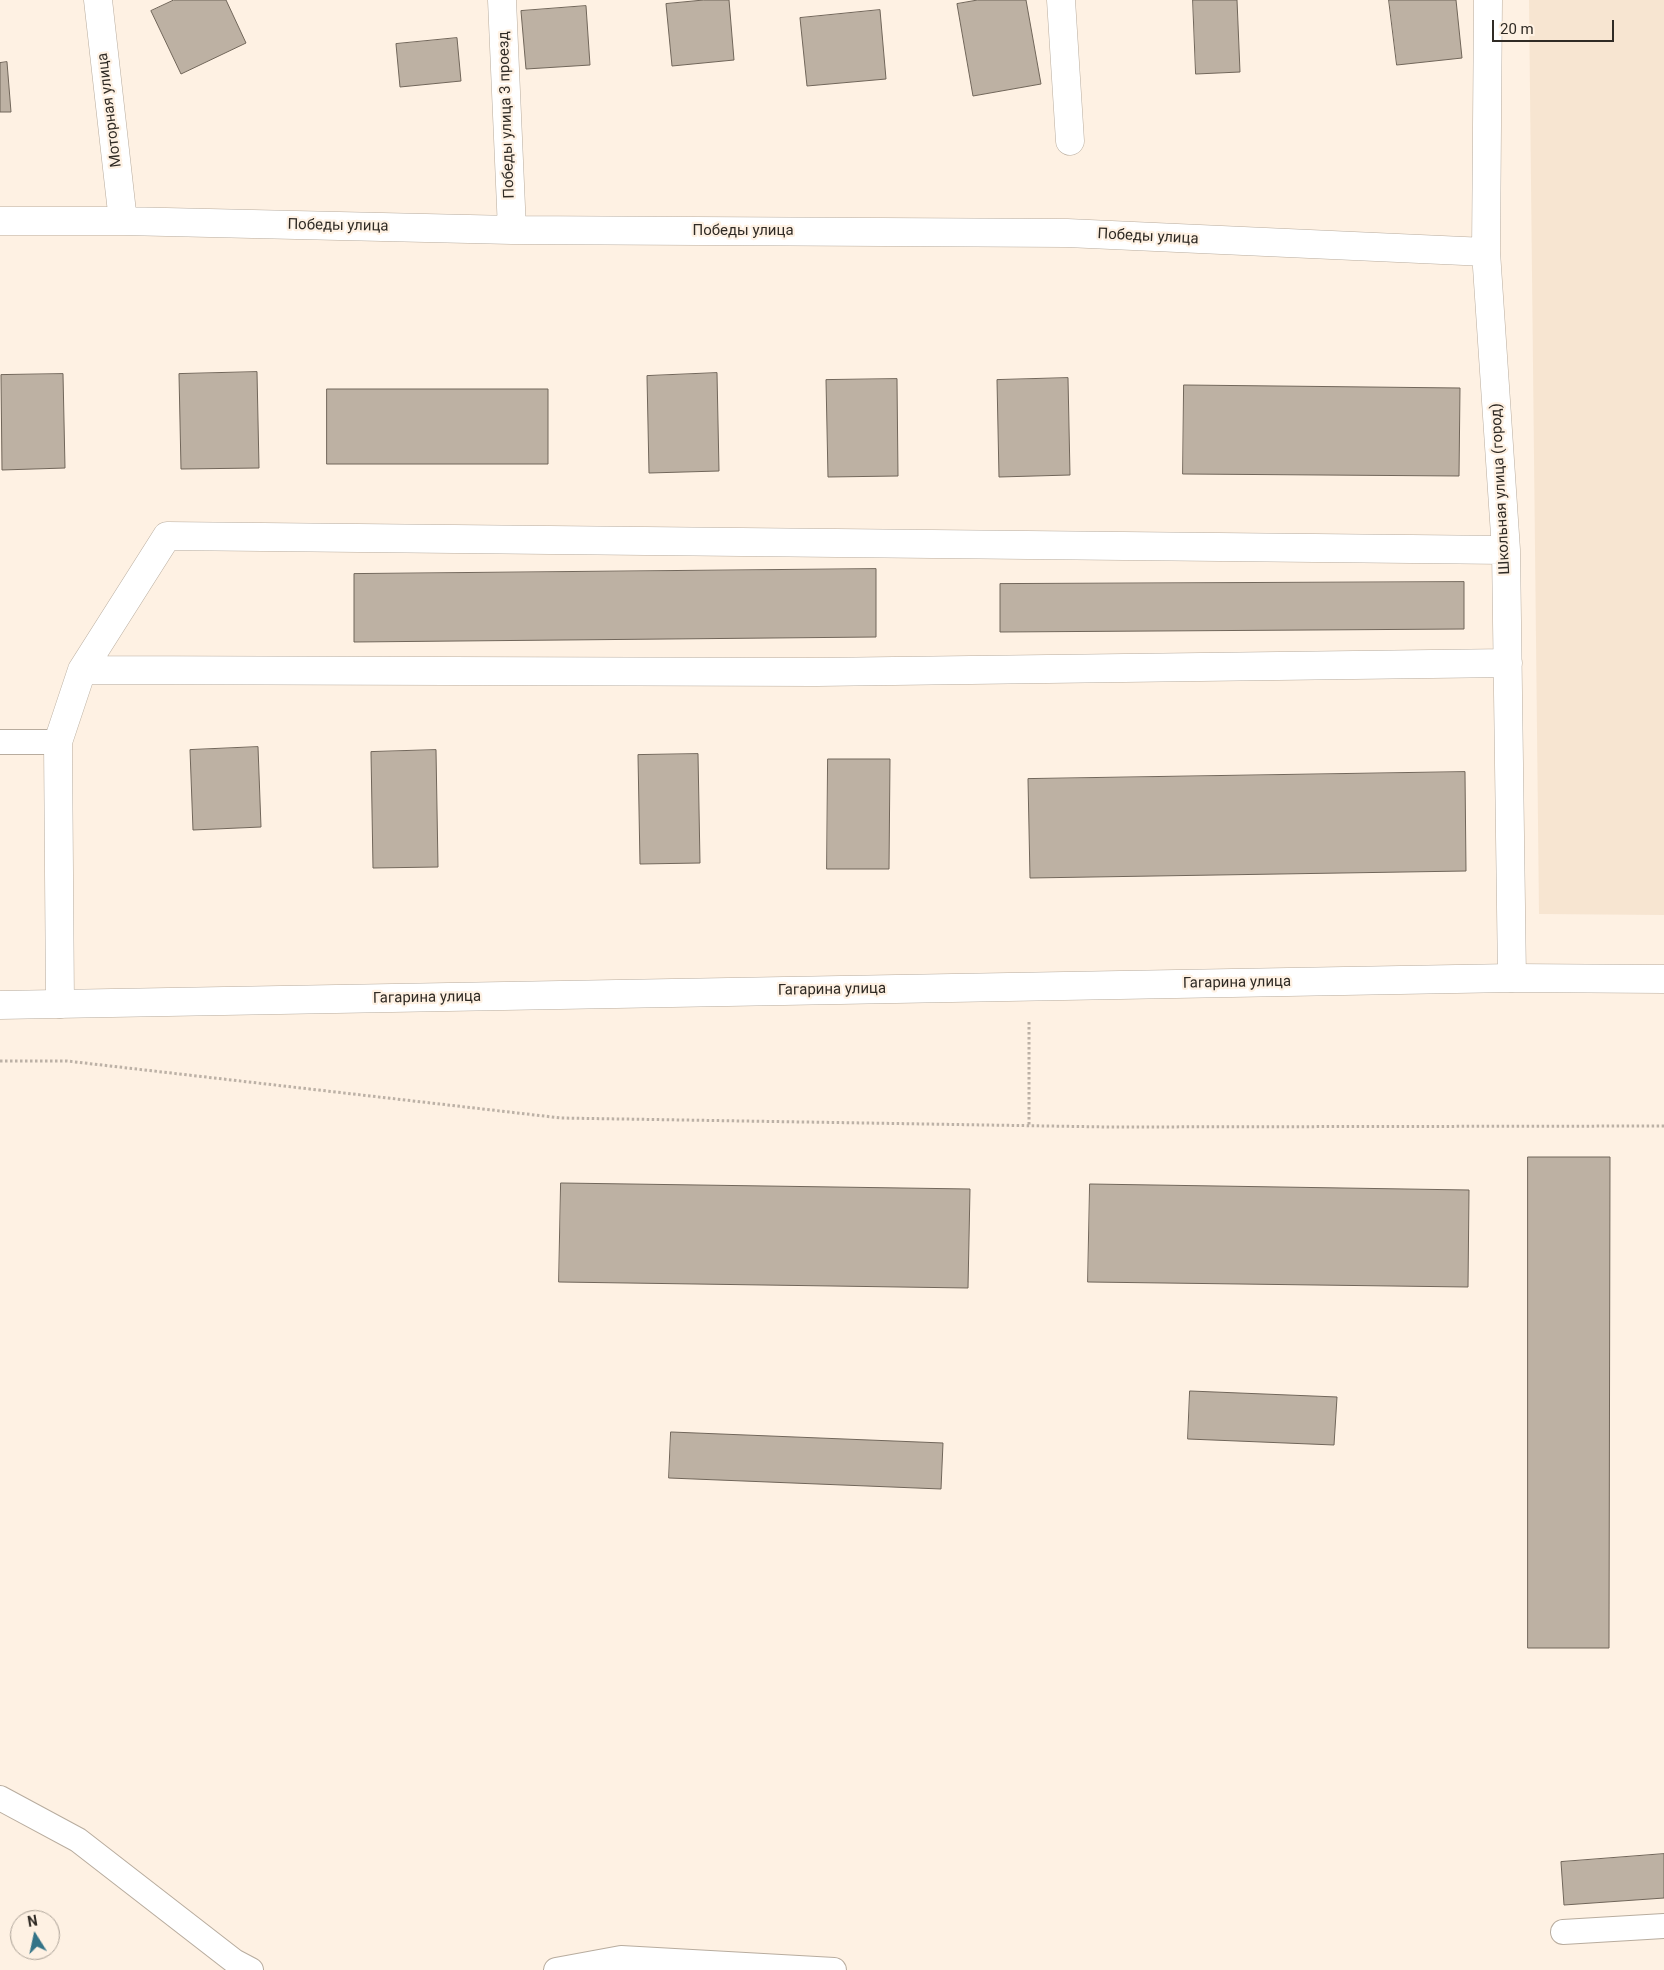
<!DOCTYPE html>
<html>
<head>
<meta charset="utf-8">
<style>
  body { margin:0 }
  #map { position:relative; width:1664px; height:1970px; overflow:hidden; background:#fef1e3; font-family:Roboto,sans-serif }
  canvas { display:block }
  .north { position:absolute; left:10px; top:1910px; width:50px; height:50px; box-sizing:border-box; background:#fef1e3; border:1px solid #aca297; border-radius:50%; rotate:350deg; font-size:14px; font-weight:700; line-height:20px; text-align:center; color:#302b25 }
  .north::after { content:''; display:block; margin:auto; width:18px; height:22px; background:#337387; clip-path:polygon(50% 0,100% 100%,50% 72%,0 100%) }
  .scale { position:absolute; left:1492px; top:20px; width:122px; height:22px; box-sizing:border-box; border:2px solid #302b25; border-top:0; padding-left:6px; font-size:15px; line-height:18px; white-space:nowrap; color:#302b25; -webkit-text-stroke:4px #fef1e3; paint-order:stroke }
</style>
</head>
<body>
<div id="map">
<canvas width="1664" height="1970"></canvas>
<div class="north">N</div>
<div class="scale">20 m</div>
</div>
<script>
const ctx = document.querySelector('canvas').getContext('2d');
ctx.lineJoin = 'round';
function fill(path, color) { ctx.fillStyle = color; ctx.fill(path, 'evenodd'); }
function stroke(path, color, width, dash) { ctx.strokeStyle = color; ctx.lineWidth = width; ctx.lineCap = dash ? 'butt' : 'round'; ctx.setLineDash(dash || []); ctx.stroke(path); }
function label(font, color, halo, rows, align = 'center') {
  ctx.font = font + ' Roboto,sans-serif'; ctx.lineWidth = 4.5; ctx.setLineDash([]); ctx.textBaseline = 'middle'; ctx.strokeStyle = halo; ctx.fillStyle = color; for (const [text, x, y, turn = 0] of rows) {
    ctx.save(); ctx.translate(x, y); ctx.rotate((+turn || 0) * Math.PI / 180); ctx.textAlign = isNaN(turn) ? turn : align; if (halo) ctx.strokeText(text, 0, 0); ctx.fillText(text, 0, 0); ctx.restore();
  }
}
fill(new Path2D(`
  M1529,0H1664V915L1539,914Z`), '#f7e5d1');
const building = new Path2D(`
  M174,0H226L246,43L181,74L151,11Z
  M704,0H729L734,60L672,66L666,4Z
  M978,0H1026L1041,84L973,96L957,4Z
  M1193,0H1237L1240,72L1196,74Z
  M1389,0H1456L1462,58L1397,65Z
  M586,6L590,65L526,69L521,11Z
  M880,10L886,79L807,86L800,18Z
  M457,38L461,81L400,87L396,44Z
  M7,62L11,112H0V63Z
  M257,372L259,468L181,469L179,374Z
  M717,373L719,471L649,473L647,376Z
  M63,374L65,468L2,470L1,375Z
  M1068,378L1070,475L999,477L997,380Z
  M897,379L898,476L828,477L826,380Z
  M1184,385L1460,388L1459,476L1183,474Z
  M327,389H548V464H327Z
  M876,569V637L354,642V574Z
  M1464,582V629L1000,632V584Z
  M258,747L261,827L193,830L190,750Z
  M436,750L438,867L373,868L371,752Z
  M698,754L700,863L640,864L638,755Z
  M828,759H890L889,869H827Z
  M1465,772L1466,871L1030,878L1028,779Z
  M1528,1157H1610L1609,1648H1528Z
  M561,1183L970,1189L968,1288L559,1282Z
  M1090,1184L1469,1190L1468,1287L1088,1282Z
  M1190,1391L1337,1397L1334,1445L1188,1439Z
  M671,1432L943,1443L941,1489L669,1478Z
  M1664,1854V1898L1564,1905L1561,1862Z`);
fill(building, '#bdb1a3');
stroke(building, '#71665a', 1);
const service = new Path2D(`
  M0,742H58
  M0,1798L78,1840L234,1961L251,1970
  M1563,1932L1664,1926
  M556,1970L621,1958L834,1970`);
const minor = new Path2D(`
  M98,0L123,221
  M502,0L512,230
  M1061,0L1070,141
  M1488,0L1486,252L1506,550L1512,978
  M0,221H123L512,230L1067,233L1486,252
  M82,670L817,672L1508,663
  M60,1004L58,742L82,670L167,536L1506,550`);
const secondary = new Path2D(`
  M0,1005L1512,978L1664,979`);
stroke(service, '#b8ac9e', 26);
stroke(minor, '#b8ac9e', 29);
stroke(secondary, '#b8ac9e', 29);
stroke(new Path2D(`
  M1029,1022V1126
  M0,1061H67L561,1118L1108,1127L1664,1126`), '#bcb1a6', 3, [2.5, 2.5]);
stroke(service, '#fff', 24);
stroke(minor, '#fff', 28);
stroke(secondary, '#fff', 28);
label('15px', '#302b25', '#fef1e3', [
  ["Моторная улица",110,110,-97],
  ["Победы улица 3 проезд",507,115,-92],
  ["Победы улица",338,226,1],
  ["Победы улица",743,231],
  ["Победы улица",1148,237,3],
  ["Школьная улица (город)",1501,489,-93],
  ["Гагарина улица",1237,983,-1],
  ["Гагарина улица",832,990,-1],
  ["Гагарина улица",427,998,-1]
]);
</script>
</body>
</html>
